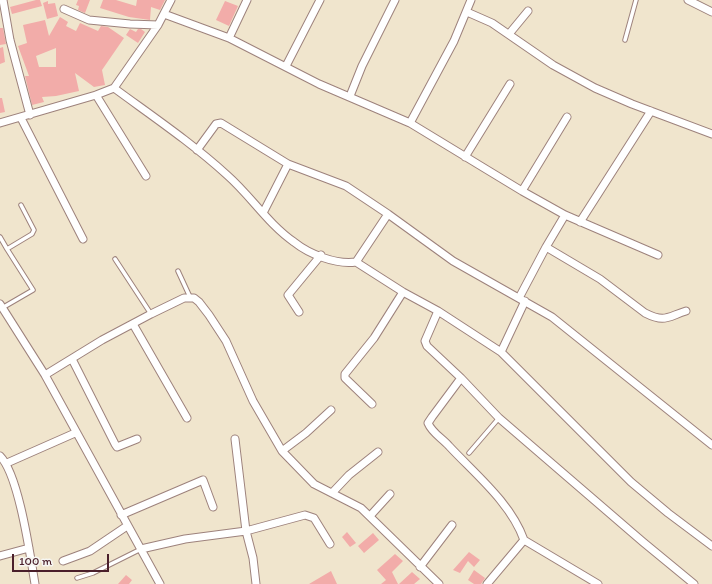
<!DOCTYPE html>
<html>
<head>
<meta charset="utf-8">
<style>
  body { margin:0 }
  #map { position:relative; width:712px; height:584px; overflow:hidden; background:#f0e5cd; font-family:Itim,sans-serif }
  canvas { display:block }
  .scale { position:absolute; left:12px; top:554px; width:97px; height:18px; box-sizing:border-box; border:2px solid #4a1f2b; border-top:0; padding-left:5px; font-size:12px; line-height:14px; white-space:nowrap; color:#4a1f2b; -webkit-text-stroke:3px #f6f6f2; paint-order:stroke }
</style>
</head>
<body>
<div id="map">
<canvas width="712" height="584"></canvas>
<div class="scale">100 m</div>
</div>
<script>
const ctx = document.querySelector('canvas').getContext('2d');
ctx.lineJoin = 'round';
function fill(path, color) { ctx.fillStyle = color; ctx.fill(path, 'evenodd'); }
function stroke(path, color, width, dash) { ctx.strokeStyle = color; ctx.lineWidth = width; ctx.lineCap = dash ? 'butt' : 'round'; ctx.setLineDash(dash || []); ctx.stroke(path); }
fill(new Path2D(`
  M36,0H40L42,6L12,14L10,7Z
  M78,0H90L85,13L78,10L79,6L76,5Z
  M103,0H116L136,6L137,0H165L160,10L151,7L150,20L129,17L100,8Z
  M48,1V4L55,3L58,16L47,19L43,3Z
  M225,1L238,6L229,26L216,20Z
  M60,17L68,22L66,26L76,31L80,23L98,31L101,26L108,27L124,38L102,70L105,85L94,87L75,73L79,91L56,96L42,97L44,102L32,105L25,76H29L18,46L27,43L23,25L45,20L49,36ZM56,48V67H39L36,56Z
  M0,28H3L6,44L0,45Z
  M130,29L136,32L138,29H141L145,32L138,43L126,35Z
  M3,47L5,62L0,64V48Z
  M0,98H2L5,112L0,113Z
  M347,532L356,543L350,547L342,537Z
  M373,533L379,540L364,553L358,546Z
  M469,552L480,560L474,567L468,561L460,573L453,570Z
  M395,554L403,561L392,572L398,584H381L386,580L377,570Z
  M474,570L485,578L481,584H474L468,580Z
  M331,571L337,584H309Z
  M412,572L420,579L414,584H399Z
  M126,575L132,580L129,584H118Z`), '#f2aca9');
const service = new Path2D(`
  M625,40L636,0
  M0,237L7,249
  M115,259L151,314
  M178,271L190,297
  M2,308L33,290L7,249L32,234L34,230L21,205
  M469,453L499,418
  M77,578L93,573L141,549`);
const minor = new Path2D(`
  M3,0L10,40L30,115
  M688,0L712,12
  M64,9L89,20L130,24L158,25
  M467,12L492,23L553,65L595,88L632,104L712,134
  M164,14L229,38L319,84L410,123L522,191L565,215L658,255
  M509,34L528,11
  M229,38L247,0
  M286,66L320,0
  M114,88C152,116 192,143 227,175C251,196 268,224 294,242C309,254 336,265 356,262L403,292L438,311L501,352L631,482L668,513L712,546
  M96,95L146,176
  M350,96L362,66L395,0
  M21,118L83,239
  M0,123L96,95L114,88L158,25L171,0
  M410,123L454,41L471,0
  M197,150L216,124L221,123L288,164L346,186L388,214L453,261L552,317L712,445
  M465,157L510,84
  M522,191L567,117
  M263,213L288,164
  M580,222L651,111
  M546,247L600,279L645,313C665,323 667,317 686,311
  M356,262L388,214
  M519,298L546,247L565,215
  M0,304L45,375L160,584
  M438,311L425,341L427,346L461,378L499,418L643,542L694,584
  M299,312L288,295L321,255
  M133,324L187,418
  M501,352L525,301
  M72,359L115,444L117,447L137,439
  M45,375L102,340L151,314L184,298H194L199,302L209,315L226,341L253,401L282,451L314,484L361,508L439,584
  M461,378L432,417L428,423C432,433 442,438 449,446C475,474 511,503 524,540L598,584
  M372,404L345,378V374L374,338L403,292
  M235,439L246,531L253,558L256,584
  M282,451L306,433L331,410
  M0,456C19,475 30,555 35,584
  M7,463L75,433
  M332,493L349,475L378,452
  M121,515L203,480L213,507
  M370,516L390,494
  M141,549L185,539L246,531L305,515L314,518L330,544
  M0,556L29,548
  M63,561L90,551L127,526
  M420,567L452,525
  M487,584L524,540`);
stroke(service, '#9d827c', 5.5);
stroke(minor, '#9d827c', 9);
stroke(service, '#fff', 3.5);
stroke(minor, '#fff', 7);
</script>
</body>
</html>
